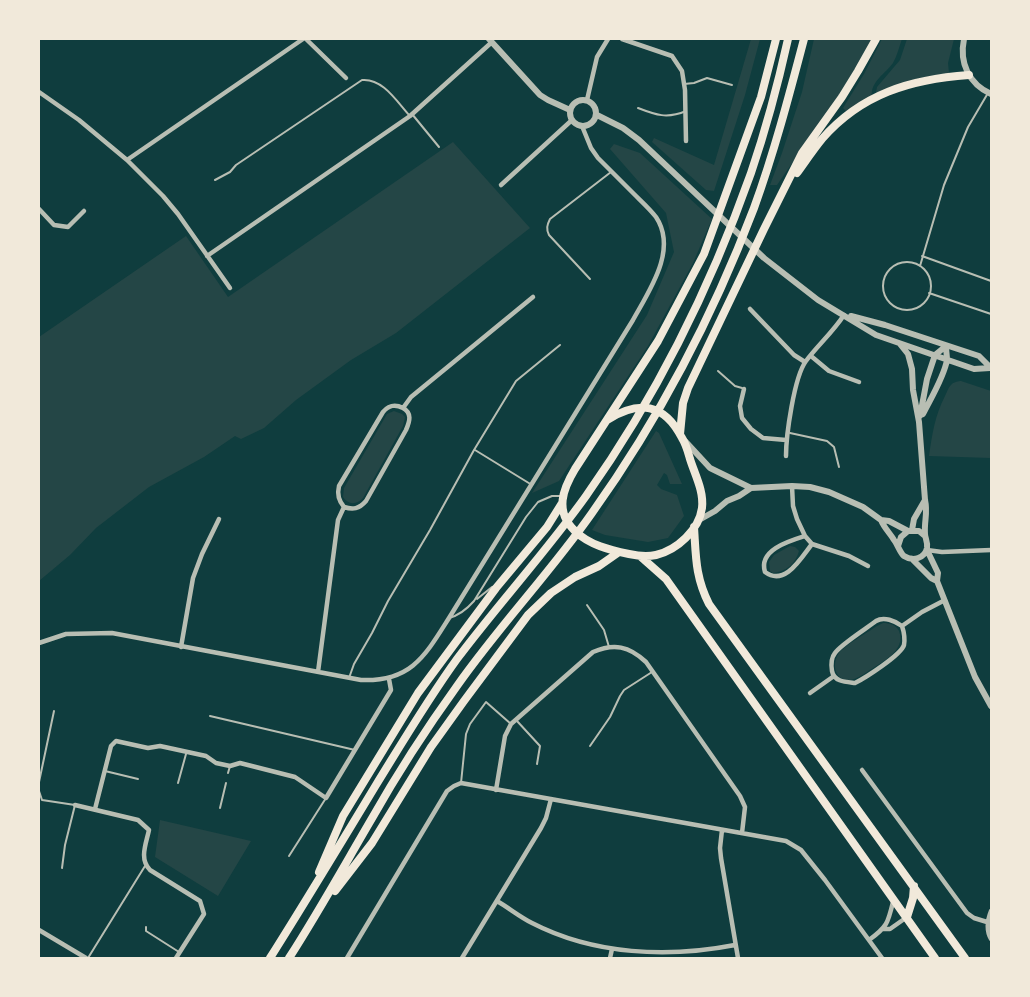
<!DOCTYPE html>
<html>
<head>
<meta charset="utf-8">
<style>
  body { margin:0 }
  #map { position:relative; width:1030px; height:997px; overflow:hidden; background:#0f3d3e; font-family:"Roboto Serif",serif }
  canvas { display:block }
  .frame { position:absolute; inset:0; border:40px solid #f1e9da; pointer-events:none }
</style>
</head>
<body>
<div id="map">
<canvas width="1030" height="997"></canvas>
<div class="frame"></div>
</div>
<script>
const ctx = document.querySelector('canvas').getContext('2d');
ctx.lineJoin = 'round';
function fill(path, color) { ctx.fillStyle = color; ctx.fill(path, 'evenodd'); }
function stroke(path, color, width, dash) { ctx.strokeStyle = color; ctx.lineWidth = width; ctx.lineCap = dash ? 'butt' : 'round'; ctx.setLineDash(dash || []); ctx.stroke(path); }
fill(new Path2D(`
  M751,39H760L745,95L714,191L706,190L652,142L654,138L714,165Z
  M814,39H872L839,95L777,185H770L782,153L802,92Z
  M882,39H902C899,47 897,56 893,63C886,73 870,82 872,96L847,112L843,108L864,74Z
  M907,39H954L948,63L949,73L919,78L876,93L877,87L900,60Z
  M453,142L530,228L396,333L351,360L296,400L264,428L241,439L235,436L204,457L149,487L96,528L70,555L39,581V337L186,236L228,297Z
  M614,144L640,153L712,219L693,263L648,346L559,481L532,493L647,315L674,252L666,213L610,149Z
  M961,381L991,391V458L929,456C932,435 935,415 945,396C947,392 949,386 952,384C954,382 959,381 961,381Z
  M394,411L402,414L405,417L403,426L363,498C357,505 348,505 343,497L344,488L387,414Z
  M656,431L659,433L682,484H670L667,475L664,473L657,485L661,489L677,495L684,516L668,538L648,542L605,535L592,530Z
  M790,546L795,547L799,551C796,563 786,572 773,573L770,571L769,562L774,555Z
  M883,623C890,623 896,625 899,631C907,651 880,663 867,672C862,675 857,679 850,680C835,681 831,664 839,653C845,645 867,633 877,626Z
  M160,820L251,841L218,896L155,857Z`), '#244646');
stroke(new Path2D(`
  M684,84L694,83L707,78L732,85
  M638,108C656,115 667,119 686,111
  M412,114L439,147
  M215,180L230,172L236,165L362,80C383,78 397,102 410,116
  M922,256L991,281
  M883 286a24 24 0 1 1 48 0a24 24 0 1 1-48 0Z
  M920,266L944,185L968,127L988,93
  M590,279L549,235C546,229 547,225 550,219L611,172
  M929,293L991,314
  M718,371L735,386L742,388
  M790,433L827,441L834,447L839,467
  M475,450L532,485
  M477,599L492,587H494
  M587,605L604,630L609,647
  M449,618C460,615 467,609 474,601L526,517L538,502L552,496H562
  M349,678L354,664L372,633L388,601L430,530L474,450L516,381L560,345
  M210,716L355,750
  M517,721L540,746L537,764
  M590,746L610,717L620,696L624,690L652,672
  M105,771L138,779
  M228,773L230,766
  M39,782L54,711
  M178,783L186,754
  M461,783L466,734L470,724L486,702L511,724
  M39,791L42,800L75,805L65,845L62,868
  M220,808L226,783
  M289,856L326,798
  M146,927V931L179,952
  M88,958L145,866`), '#b8beb3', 2);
stroke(new Path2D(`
  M306,39L346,78
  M622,39L672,56L682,71L685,90L686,141
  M39,92L79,120L127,160L163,196L178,214L230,288
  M587,100L597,57L608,39
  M127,160L303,39
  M501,185L572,120
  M39,209L54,225L68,227L84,211
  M207,256L410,116L492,42
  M750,309L794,355L805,362
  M811,356L829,371L859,382
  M744,389L740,406L742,418L751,429L763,438L786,440
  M786,456C786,436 794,377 806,361C818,345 833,332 844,315
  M792,486L793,506L797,519L805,536L812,544L849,556L868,566
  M344,507C353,510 359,509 366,501L406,430C410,421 412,413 403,408
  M805,536C789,541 758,550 765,572C785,587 801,558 812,544
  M927,550L942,552L991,550
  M902,626C904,632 905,639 904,645C901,655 865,678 855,683C846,682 834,682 832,671C831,665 831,658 835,653C840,645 867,628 876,621C884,616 895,621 902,626L922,612L945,600
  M39,643L66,634L112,633L361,680C411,682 425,656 449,618L633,320C649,291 678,250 656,217C650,209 641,201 634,194C622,182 610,170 598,158L591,148L582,126
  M181,647L193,578L202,554L219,519
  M318,672L338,520L344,507C338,500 337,494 339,486L383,412C389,405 395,404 403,408L411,397L533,297
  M810,693L834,676
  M862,770L967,913L974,918L987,922
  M496,790L505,736L511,724L593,652C614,643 629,646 646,662L740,796L745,807L742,833
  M75,805L138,820L149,830C146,844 139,859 150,870L200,901L204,914L176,958
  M95,809L111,746L116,741L148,748L160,746L206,756L216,763L230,766L240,763L295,777L326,798L391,690L389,679
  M722,830L720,848L721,858L738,958
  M497,901C509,908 520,917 532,923C594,955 668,958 735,945
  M991,911C987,921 986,930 991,939
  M883,929H890L907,917
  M39,930L86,958
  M869,940C887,927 888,923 893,902
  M347,958L447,791L454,786L461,783L786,841L801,850L825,880L882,958
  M462,958L541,828L546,818L551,799
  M610,958L612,949`), '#b8beb3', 4.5);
stroke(new Path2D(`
  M489,39L540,95L548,100L570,110
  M964,39C959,63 969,84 991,94
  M570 113a13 13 0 1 1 26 0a13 13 0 1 1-26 0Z
  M597,115L623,128L639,140L764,258L818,300L876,335L974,369L990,368
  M851,316L885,325L979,356L991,368
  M923,414C931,398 944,377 947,360C947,356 946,350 946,346
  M920,416L927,379L935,355L946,346
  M686,442L710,468L751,488L792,486L810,487L829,492L863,507L881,520L889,521L908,531
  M699,520L715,511L727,501L739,496L751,488
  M881,520C884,528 890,533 894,540C898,545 900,553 904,556C913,562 925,558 927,548C928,542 925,538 925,534C924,521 928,513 925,500L919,422L913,390L912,369L908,354L900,344
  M912,530L914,519L925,500
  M898,546L901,537L908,531H919L925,536
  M927,550L938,573L937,581L975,677L991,706
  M912,559L931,578L937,581`), '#b8beb3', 6);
stroke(new Path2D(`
  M797,173C805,162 813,150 822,139C861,94 911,79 969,75
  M607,420C639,400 664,403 682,438C686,444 688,452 690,459C695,475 704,491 702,508C699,530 677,550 656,555C647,557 638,556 629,554C610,550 589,545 575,531C554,511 563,489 575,469L658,341L704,254L761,97L776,39
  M680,434L683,403L688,388L764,229L802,153L842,97L858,71L876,39
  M694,527C696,556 695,576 709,604L965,958
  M640,556L666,579L935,958
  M319,872L343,816L418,693L496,588L547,527L562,503
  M335,891L372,843L431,747L464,701L528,615L551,593L575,577L599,566L619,552
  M907,917L913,898L914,886
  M270,958C306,901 341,843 376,785C402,743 428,699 457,659C499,603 546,552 586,496C656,397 711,286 751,173C766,129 778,84 788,39
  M289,958C318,913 344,866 371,820C397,774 426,729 457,686C499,626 550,573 592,513C659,419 713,316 754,208C774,153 789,96 804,39`), '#f1e9da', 8);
</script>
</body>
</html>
